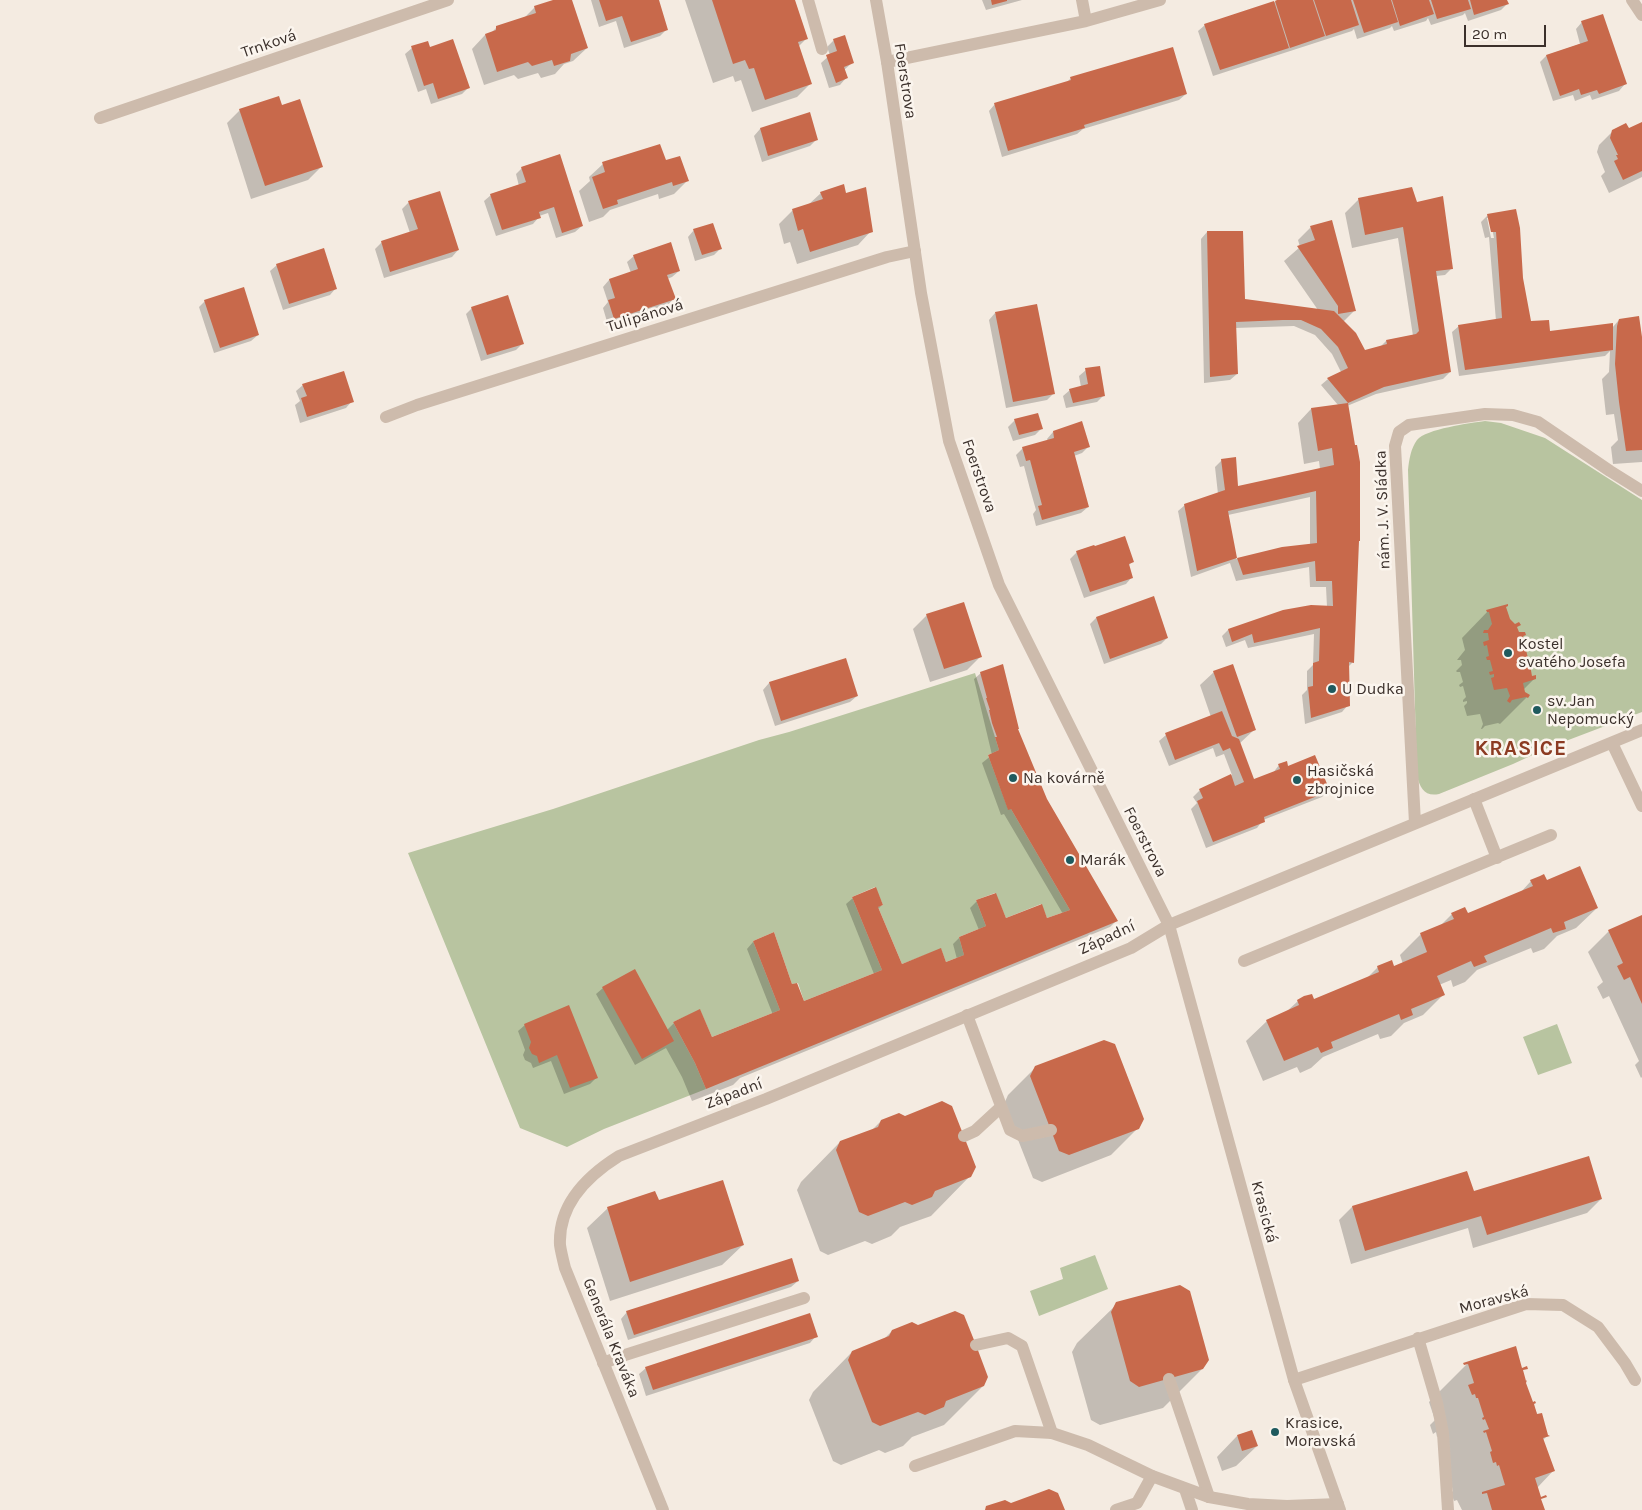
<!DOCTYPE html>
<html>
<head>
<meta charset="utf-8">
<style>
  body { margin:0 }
  #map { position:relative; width:1642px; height:1510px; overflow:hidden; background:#f4ebe1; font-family:Karla,sans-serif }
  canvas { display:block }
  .scale { position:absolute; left:1464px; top:25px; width:82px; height:22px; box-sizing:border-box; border:2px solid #3b302b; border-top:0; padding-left:6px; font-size:15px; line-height:18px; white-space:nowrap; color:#3b302b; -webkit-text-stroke:4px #fbf5ee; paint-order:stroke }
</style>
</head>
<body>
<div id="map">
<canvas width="1642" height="1510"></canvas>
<div class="scale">20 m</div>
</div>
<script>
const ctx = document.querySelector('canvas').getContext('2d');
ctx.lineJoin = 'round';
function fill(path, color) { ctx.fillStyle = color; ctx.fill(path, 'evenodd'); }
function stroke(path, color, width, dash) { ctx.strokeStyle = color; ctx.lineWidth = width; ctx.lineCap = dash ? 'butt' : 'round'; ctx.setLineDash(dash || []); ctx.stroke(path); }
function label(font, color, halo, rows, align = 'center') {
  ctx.font = font + ' Karla,sans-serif'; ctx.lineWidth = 5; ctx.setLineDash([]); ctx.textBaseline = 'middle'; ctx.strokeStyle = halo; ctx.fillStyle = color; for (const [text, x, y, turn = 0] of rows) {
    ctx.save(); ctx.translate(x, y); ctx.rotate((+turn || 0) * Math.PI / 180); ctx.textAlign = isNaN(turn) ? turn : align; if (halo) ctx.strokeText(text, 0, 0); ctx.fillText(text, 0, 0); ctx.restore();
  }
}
fill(new Path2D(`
  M1485,421L1501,423L1545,438L1642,500V712L1550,747L1513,764L1439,794C1425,797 1420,788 1417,776L1408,470C1409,460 1411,448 1417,440C1426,429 1470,423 1485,421Z
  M975,673L999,750L988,755L1008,809H1011L1070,910L1047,918L1041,904L1006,918L995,893L976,900L986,926L959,937L964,955L946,962L941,949L902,964L878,907L883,905L875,887L852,897L882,970L804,1001L798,983L792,984L774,932L753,941L780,1010L712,1037L700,1010L673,1022L695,1063L706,1089L604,1129L567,1147L520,1128L408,853L553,809L759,740L789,732Z
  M1557,1024L1572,1063L1538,1075L1523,1037Z
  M1095,1255L1108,1289L1039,1316L1030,1291L1063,1279L1060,1268Z`), '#b8c4a0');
fill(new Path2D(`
  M557,0H571L587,48L573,61L564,64L555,74L541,78L538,73L518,79L514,75L484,85L472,49L485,35L491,33L496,28L524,18L535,7Z
  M591,0H657L667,29L660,36L624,48L616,21L599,27Z
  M685,0H793L806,39L798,47L810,84L797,97L752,112L741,80L735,82L733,76L713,83Z
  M982,0H1022L986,10Z
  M1281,0H1506L1507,4L1501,10L1468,21L1465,13L1463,15L1431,25L1428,18L1426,21L1394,31L1392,26L1390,28L1357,39L1354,29L1352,31L1213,76L1198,31L1205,25Z
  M1582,22L1625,84L1619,91L1592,100L1590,95L1575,101L1573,95L1553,101L1540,62L1546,56L1580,44L1576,29Z
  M834,40L853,62L844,70L846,78L840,85L829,88L821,63L830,55L827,47Z
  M412,48H430L468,88L462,94L431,104L426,89L418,92L405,54Z
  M1071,78L1186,94L1179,100L1083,129L1077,134L1002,157L989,111L995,104L1065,84Z
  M281,107L321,167L308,180L251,199L227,123L240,110Z
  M809,114L817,139L810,146L762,162L754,136L760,129Z
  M1642,123V177L1609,193L1601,176L1605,172L1597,152L1599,145L1613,131L1628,130Z
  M665,162L687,181L674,194L659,199L658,194L610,210L603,217L589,222L579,191L590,181L589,177L603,164Z
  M522,168L582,226L575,232L556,238L548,213L539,216V217L533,224L496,236L484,201L491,195L519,186L516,174Z
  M821,193L845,194L871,231L858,245L797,264L790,242L784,244L779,224L792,211L808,205Z
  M1359,199L1417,204L1451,269L1445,275L1436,276L1450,372L1443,379L1376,394L1347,406L1353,662L1348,667V705L1342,712L1305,724L1302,695L1307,690V671L1313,665L1314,634L1248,648L1245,640L1226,647L1222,636L1228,630L1283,611L1327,607L1326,587H1310L1309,567L1236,581L1230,563L1191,577L1178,511L1185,505L1218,494L1215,467L1222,460L1236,488L1320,469L1319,461L1304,464L1298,423L1311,409L1338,405L1321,385L1328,379L1341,372L1332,354L1315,335L1294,326L1235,328L1237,374L1230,380L1204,383L1201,239L1207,232L1243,300L1318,310L1284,261L1300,247L1298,240L1311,227L1354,311L1343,322L1365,351L1380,347L1386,341L1413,336L1398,238L1352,248L1345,213ZM1310,497V545L1283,548L1236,559L1228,515Z
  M409,202L458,250L452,257L384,278L375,249L382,242L410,233L402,209Z
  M1488,215L1522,278L1530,322L1549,332L1612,328L1619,320L1642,338V462L1613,464L1611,447L1618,440L1614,414L1606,415L1602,379L1609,372L1610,351L1605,356L1459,376L1452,332L1459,326L1496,321L1489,237L1485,238L1481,222ZM1487,218H1490L1494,238H1491Z
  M694,230L721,248L714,255L695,261L688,237Z
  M634,256L679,271L672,277L667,279L674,298L668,305L608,325L603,308L608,302L603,287L609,280L631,273L627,262Z
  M277,265L336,288L330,295L283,310L270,271Z
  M205,301L258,335L251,341L214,353L199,307Z
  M472,308L523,343L516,350L481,361L466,314Z
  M995,313L1054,393L1047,400L1006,408L989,320Z
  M1086,370L1104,395L1097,402L1066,408L1063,396L1070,390L1081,387L1079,376Z
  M303,385L352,401L346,408L300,423L295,405L300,401L296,391Z
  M1015,420L1042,428L1035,435L1013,441L1008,427Z
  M1053,432L1088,447L1082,453L1074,456L1088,507L1081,513L1036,526L1033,514L1036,510L1030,489L1024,466L1020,467L1016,455L1023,448L1048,441L1047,439Z
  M1077,552L1132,562L1128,566L1132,577L1126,584L1084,598L1070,559Z
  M1153,598L1167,638L1161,644L1104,664L1090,624L1096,618Z
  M1489,610L1508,620L1516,628L1518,634L1525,635L1522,637L1525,649H1528L1525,652L1528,663L1532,664L1529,666L1531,677L1535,678L1523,690L1527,697L1500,724L1498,723L1485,726L1482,729H1481L1483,724L1480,714L1467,716L1464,706L1467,703V701L1463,702V700L1466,697L1463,686L1460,687L1459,685L1463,682L1460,672H1457L1456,671L1462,665L1461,660H1457L1465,650L1462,638Z
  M927,615L981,656L967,670L930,682L913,629Z
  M1214,672L1255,729L1239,744L1254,781L1273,773L1279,765L1288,767L1328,791L1322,797L1263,820L1257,828L1206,848L1191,809L1197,803L1193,797L1200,790L1232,775L1224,754L1216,757L1213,748L1169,766L1159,741L1166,735L1211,717L1200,685Z
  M981,673L1017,729L1046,800L1116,921L1110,927L740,1078L733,1085L692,1101L682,1077L666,1048L635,1065L596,994L603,988L667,1030L674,1023L711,1039L773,1015L747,949L753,942L773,934L791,986L804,1003L874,974L846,904L853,898L882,905L878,909L901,966L946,964L957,959L953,944L959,938L979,930L970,908L977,901L1005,919H1047L1063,914L1004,814L1001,815L982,763L992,755L974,679Z
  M769,683L857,696L850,702L775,726L763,690Z
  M1531,881H1546L1597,908L1576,928L1557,936L1544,949L1533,953L1531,948L1477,970L1465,982L1453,987L1451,980L1439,985L1443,995L1423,1015L1404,1023L1391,1036L1380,1039L1378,1034L1323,1057L1311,1068L1300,1073L1297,1067L1263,1081L1246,1041L1267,1021L1286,1012L1298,1001H1313L1366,979L1378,967L1394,968L1403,964L1400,955L1421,934L1439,927L1452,914L1467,915L1520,893Z
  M1642,916V1077L1641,1078L1635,1065L1639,1061L1609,996L1603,999L1597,987L1603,982L1588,952L1609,931Z
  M525,1025L597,1077L590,1084L564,1094L551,1061L533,1068L531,1063L525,1060L523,1055L525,1050L518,1031Z
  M1036,1067L1138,1128L1111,1155L1042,1182L1033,1178L1004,1104L1008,1095Z
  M881,1121L970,1176L931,1216L900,1227L891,1236L872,1244L865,1241L828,1255L820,1251L797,1190L801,1182L840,1142L872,1130Z
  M1467,1172L1473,1192L1601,1199L1587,1213L1473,1248L1468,1228L1351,1264L1339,1220L1352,1207Z
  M658,1202L743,1245L722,1265L610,1301L587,1228L608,1208Z
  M798,1281L791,1287L628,1340L621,1319L627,1312Z
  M1117,1304L1202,1369L1163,1408L1100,1425L1091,1420L1072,1352L1077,1343Z
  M892,1331L983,1386L944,1425L912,1437L903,1446L885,1453L879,1450L841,1465L833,1461L809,1400L813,1392L852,1352L883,1340Z
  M816,1336L810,1343L646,1396L639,1374L646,1368Z
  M1468,1363L1532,1402L1547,1436L1543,1440L1553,1471L1537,1488L1544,1510H1462L1457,1500L1454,1501L1451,1493L1453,1491L1439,1436L1437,1437L1436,1432L1433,1434L1430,1425L1435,1420L1429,1402Z
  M1237,1436L1257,1446L1236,1466L1222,1471L1217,1457Z`), '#0003');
fill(new Path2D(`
  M553,0H572L588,48L571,54L570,61L554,66L552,60L532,66L528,62L497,72L485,34L496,30V26L536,13L534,6Z
  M599,0H659L668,30L631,42L622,16L606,21Z
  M712,0H795L808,39L798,42L812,84L765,100L754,68L749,69L745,60L733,64Z
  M991,0H1007V1L992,5Z
  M1277,0H1313L1325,36L1290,48L1275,1Z
  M1314,0H1351L1359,25L1326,36Z
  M1353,0H1391L1398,22L1364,33Z
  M1392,0H1429L1434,14L1400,26Z
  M1431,0H1468L1471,9L1437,19Z
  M1470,0H1507L1509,4L1474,15Z
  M1274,1L1289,48L1220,70L1204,24Z
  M1603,14L1627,84L1599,94L1597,90L1581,95L1579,89L1560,96L1546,55L1588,41L1581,21Z
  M845,35L854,63L844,67L848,78L836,83L826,55L837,51L833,39Z
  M453,39L470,88L438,99L433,83L424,86L411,46L428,41L430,47Z
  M1173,47L1187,94L1084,125L1085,128L1008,151L994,103L1071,80L1070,77Z
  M279,96L282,105L300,99L323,167L265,186L239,109Z
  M810,112L818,140L768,156L760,128Z
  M1642,122V171L1623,180L1614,161L1618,159L1616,155H1618L1610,138L1612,130L1626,123L1629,128Z
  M660,144L666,160L680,156L689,181L673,186L672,182L617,200L618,204L603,209L592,177L605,172L602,162Z
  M560,154L583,226L562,233L554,207L539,212L541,218L502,230L490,194L526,182L521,167Z
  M844,184L846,193L866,187L873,232L810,252L803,229L798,231L792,209L823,199L820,192Z
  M1412,187L1417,202L1443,196L1453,269L1436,271L1451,372L1384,387L1348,403L1327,378L1348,368L1338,347L1321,329L1301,320H1283L1236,322L1238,374L1210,377L1207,231H1243L1245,299L1334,311L1356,333L1365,350L1387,344L1386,340L1416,334L1419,331L1403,227L1365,235L1358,198Z
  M440,191L459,250L390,272L381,241L418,229L408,201Z
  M1516,209L1520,228L1523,278L1531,321L1549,320L1550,331L1613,323V350L1465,370L1458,325L1502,318L1496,232H1491L1487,214Z
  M1332,220L1356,311L1338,314V306L1297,246L1315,240L1310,226Z
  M713,223L722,249L702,255L693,229Z
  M671,242L680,271L667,275L676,299L614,319L608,300L615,298L609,279L638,269L633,255Z
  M324,248L337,289L289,304L276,264Z
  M244,287L259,335L220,348L204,300Z
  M508,295L524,344L487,355L471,307Z
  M1037,304L1055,394L1013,402L995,312Z
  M1639,316L1642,337V450L1626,451L1619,402L1615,364L1617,326L1619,319Z
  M1100,366L1105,396L1073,403L1069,389L1088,384L1085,368Z
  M344,371L354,402L307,417L301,398L307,396L302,384Z
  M1348,403L1355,445H1357L1360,462V541H1359L1354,663L1349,662L1350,706L1311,718L1308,687L1313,686V663L1319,661L1320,628L1254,643L1252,634L1232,642L1228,629L1283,610L1311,605L1333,606L1332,581H1316L1315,561L1243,575L1237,558L1282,547L1317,543L1316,491L1228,511L1237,558L1197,571L1184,504L1225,490L1221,459L1236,457L1238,486L1334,465L1332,448L1318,451L1311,408Z
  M1038,413L1043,429L1019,435L1014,419Z
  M1082,421L1090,447L1074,452L1089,507L1042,520L1038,506L1042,505L1030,460L1026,461L1022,447L1054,438L1053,431Z
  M1125,536L1134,562L1129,564L1133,578L1090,592L1076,551L1094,545L1095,546Z
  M1154,596L1168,638L1110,659L1096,617Z
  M964,602L982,657L944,669L926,614Z
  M1508,604V606L1506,607L1510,619L1515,624L1519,622L1521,625L1517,627L1519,632H1525L1526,635L1523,636L1526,647L1529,646L1530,649L1526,650L1529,662L1533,661V664L1530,665L1532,676L1536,675V679L1523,683L1525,692L1530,695L1528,698L1526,697L1512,700L1510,703L1507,701L1510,696L1507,688L1494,690L1491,678L1494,677V674L1490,675L1489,672L1493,671L1490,660H1487L1486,657L1489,656L1487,645L1484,646L1483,642L1489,640L1488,633H1483L1484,630H1488L1492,624L1489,612H1487L1486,610Z
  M846,658L858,696L781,721L769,682Z
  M1003,664L1019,729H1018L1047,799L1118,921L706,1089L695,1063L673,1022L700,1009L712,1037L780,1010L753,941L774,932L792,984L797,983L804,1001L882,970L852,897L876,887L883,905L878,907L902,964L941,948L946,962L964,955L959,937L986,926L976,900L996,893L1006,918L1042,904L1047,918L1070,910L1011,809L1008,810L988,755L999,750L995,737H997L992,723L989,710H990L986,698H987L980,672Z
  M1233,664L1256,730L1237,737L1213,671Z
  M1222,711L1232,736L1239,739L1254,779L1280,769L1278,764L1287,761L1288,766L1315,755L1330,791L1264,817L1265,822L1213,842L1197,801L1203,798L1199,789L1231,774L1235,786L1244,782L1230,748L1223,751L1219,743L1175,760L1165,733Z
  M1580,866L1598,908L1564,922L1566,929L1553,933L1551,928L1484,956L1487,962L1474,967L1471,961L1437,976L1445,995L1411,1009L1413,1015L1401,1020L1399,1014L1331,1042L1333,1048L1321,1053L1318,1047L1284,1061L1266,1020L1299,1005L1297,1000L1304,996L1312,994L1314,999L1379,972L1377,966L1392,960L1394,966L1427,952L1420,933L1454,919L1451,913L1465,907L1468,913L1533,886L1530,880L1540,876L1544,874L1547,880Z
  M1642,915V1004L1630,977L1624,980L1617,966L1623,963L1608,930Z
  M635,969L674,1041L642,1059L602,987Z
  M569,1005L598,1078L570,1088L557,1055L539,1063L537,1056L532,1054L529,1048L531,1042L524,1024Z
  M1104,1040L1115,1044L1144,1119L1139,1129L1069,1155L1059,1151L1030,1076L1035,1066Z
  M942,1101L952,1106L976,1167L971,1177L935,1191L932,1197L912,1205L905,1202L868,1216L859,1212L836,1150L840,1141L878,1127L881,1120L899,1113L905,1116Z
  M1589,1156L1602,1199L1487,1235L1481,1216L1365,1251L1352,1206L1467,1171L1474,1191Z
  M723,1180L744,1245L630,1282L607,1207L655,1191L659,1200Z
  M792,1258L799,1281L634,1335L626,1311Z
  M1180,1285L1190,1291L1209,1360L1203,1369L1139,1387L1130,1381L1111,1312L1116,1302Z
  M955,1311L964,1315L976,1345L988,1377L984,1386L946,1401L944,1407L925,1415L918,1412L880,1426L872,1422L848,1360L852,1351L889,1336L892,1330L912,1322L918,1325Z
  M810,1313L818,1337L653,1390L645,1367Z
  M1516,1346L1522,1368L1527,1366L1528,1369L1523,1370L1526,1381L1527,1380L1526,1383L1533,1402L1535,1401L1536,1403L1534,1404L1537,1414L1542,1413L1548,1435L1550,1436L1543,1438L1555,1471L1535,1478L1541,1497L1546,1495L1547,1497L1541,1499L1545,1510H1492L1487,1493L1482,1494V1492L1505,1485L1499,1465L1497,1466L1496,1462L1493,1463L1490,1452L1492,1451L1486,1432L1484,1433L1483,1431L1489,1429L1485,1419L1483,1420L1482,1418L1484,1417L1478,1398H1476L1475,1394L1472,1395L1468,1385L1474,1383L1468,1364L1464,1365L1463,1363Z
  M1252,1430L1258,1446L1242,1451L1237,1435Z
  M1049,1489L1058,1493L1065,1510H985L986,1506L1005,1500L1011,1503Z`), '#c8694b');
stroke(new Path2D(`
  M808,0L822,49
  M1474,799L1497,858
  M1244,961L1551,835
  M967,1015L1010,1130L1022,1136L1051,1130
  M964,1136L975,1131L1001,1107
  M976,1345L1008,1338L1022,1346L1052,1433
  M603,1363L625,1355L804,1298
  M1169,1379L1209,1497
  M1185,1489L1192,1510
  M1116,1510L1137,1503L1152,1476`), '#cdbbac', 12);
stroke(new Path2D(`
  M1082,0L1086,21
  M1632,0L1642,15
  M887,62L1086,21L1160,0
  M100,118L448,0
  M386,417L417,405L887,257L915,251
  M1612,743L1642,806
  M1415,823L1395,446L1399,432L1409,425L1485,414L1513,415L1538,422L1610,471L1642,491
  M1418,1338L1437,1403L1443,1433L1448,1510
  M1294,1380L1526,1304L1563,1305L1598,1327L1625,1363L1635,1380
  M915,1466L1015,1431L1052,1433L1088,1445L1152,1476L1209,1497L1248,1504L1287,1506L1338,1504
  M663,1510L565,1268C563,1260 561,1252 560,1245C558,1204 587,1176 619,1156L766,1099L1131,948L1169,925L1642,730`), '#cdbbac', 12);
stroke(new Path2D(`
  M876,0L887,62L921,293L949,441L999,585L1169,925L1294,1380L1340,1510`), '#cdbbac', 12);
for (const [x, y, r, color] of [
  [1508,653,5,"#1f5a5e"],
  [1332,689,5,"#1f5a5e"],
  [1537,710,5,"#1f5a5e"],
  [1013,778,5,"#1f5a5e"],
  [1297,780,5,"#1f5a5e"],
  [1070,860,5,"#1f5a5e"],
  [1275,1432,5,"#1f5a5e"]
]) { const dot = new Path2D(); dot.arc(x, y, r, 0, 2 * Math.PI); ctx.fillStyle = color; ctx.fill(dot); stroke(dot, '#fbf5ee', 2); }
label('16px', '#3b302b', '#fbf5ee', [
  ["Trnková",269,44,-19],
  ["Foerstrova",905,81,81],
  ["Tulipánová",645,316,-17],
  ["Foerstrova",979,476,71],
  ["nám. J. V. Sládka",1383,510,-92],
  ["Foerstrova",1145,842,63],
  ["Západní",1107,938,-25],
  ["Západní",734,1094,-21],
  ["Krasická",1264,1212,75],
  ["Moravská",1494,1300,-15],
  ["Generála Kraváka",611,1338,68]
]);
label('16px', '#3b302b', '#fbf5ee', [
  ["Kostel",1518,644],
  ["svatého Josefa",1518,662],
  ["U Dudka",1342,689],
  ["sv. Jan",1547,701],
  ["Nepomucký",1547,719],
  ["Hasičská",1307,771],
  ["zbrojnice",1307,789],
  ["Na kovárně",1023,778],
  ["Marák",1080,860],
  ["Krasice,",1285,1423],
  ["Moravská",1285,1441]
], 'left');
ctx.letterSpacing = '1px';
label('bold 21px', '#8c3b22', '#fbf5ee', [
  ["KRASICE",1521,749]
]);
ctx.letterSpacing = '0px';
</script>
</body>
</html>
